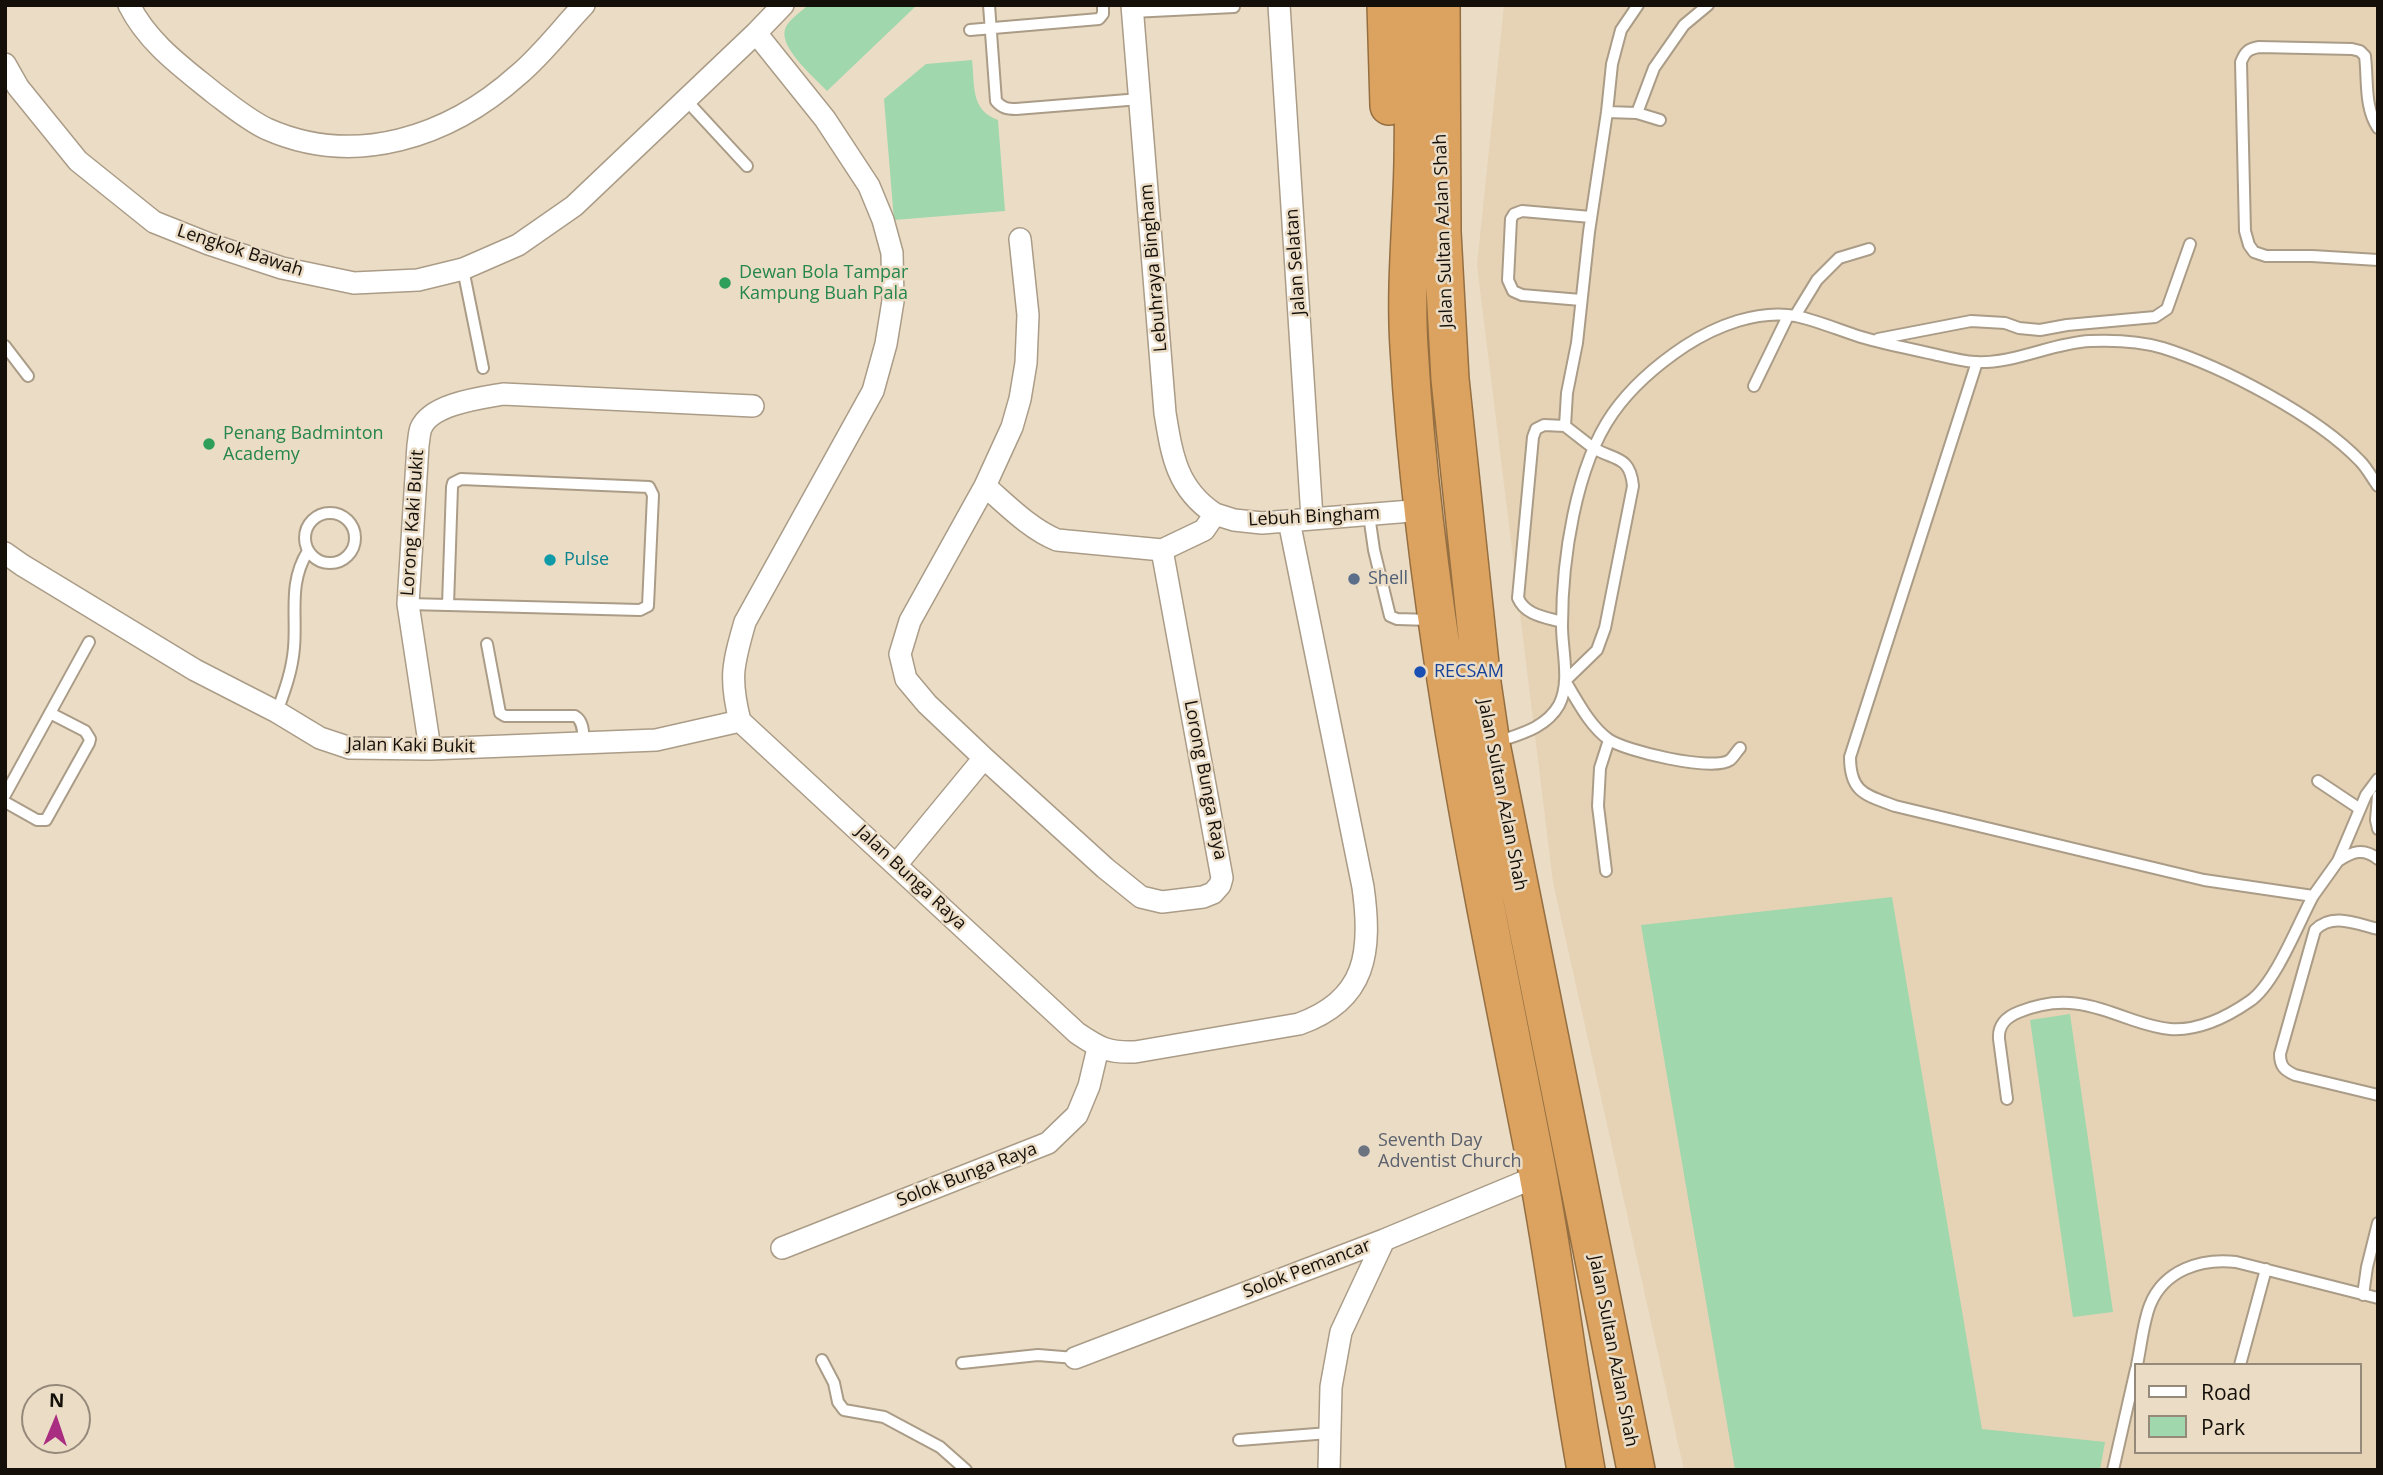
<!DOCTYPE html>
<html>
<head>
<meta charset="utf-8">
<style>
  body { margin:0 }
  #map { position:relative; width:2383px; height:1475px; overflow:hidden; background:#ebdcc6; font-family:"Open Sans",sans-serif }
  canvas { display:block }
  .frame { position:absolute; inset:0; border:7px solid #140f08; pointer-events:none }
  .legend { position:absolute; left:2134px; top:1363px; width:228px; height:91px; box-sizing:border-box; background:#ebdcc6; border:2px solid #958a7a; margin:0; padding:9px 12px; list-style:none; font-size:21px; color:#140f08 }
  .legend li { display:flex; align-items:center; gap:14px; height:35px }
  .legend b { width:35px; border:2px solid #958a7a }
  .north { position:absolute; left:21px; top:1384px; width:70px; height:70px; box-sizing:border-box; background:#ebdcc6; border:2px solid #958a7a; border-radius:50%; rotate:2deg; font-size:19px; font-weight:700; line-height:28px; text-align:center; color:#140f08 }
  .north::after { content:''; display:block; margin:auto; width:24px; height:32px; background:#a92e81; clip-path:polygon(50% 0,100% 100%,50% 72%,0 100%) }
</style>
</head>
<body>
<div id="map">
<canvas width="2383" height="1475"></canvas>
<div class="frame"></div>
<ul class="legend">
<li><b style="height:9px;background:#fff"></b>Road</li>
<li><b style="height:19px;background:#a0d7ad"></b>Park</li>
</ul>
<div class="north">N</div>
</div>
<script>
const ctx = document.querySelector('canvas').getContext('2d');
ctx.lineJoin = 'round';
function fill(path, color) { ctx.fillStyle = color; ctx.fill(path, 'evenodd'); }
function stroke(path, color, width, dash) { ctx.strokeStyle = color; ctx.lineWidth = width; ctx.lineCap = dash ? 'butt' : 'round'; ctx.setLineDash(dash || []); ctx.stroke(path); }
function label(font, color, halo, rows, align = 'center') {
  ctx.font = font + ' "Open Sans",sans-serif'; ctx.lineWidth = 5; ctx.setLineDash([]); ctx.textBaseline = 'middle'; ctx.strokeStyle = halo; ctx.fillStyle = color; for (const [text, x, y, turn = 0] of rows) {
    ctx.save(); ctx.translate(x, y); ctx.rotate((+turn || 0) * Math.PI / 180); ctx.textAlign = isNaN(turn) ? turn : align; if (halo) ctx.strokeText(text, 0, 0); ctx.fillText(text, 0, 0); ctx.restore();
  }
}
fill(new Path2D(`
  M1504,5H2378V1470H1684L1553,882L1477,265ZM2136,1365H2360V1452H2136Z`), '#e6d3b6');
fill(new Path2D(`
  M808,5H917L827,91C815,78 779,48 785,29C788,20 801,12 808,5Z
  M972,60C975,85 970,110 998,120L1005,211L894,220L884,99L926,64Z
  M1892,897L1982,1429L2105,1442L2100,1470H1735L1641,925Z
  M2070,1014L2113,1312L2073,1317L2030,1020Z`), '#a0d7ad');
const lane = new Path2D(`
  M989,5L996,101C1002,108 1007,109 1016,109L1140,99
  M1638,5L1621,30L1612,64L1607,112L1589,232L1577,343L1567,393L1565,426C1574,433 1583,440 1592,447C1613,461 1630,454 1633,486L1605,628L1597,650L1565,681C1577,700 1589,725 1608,739C1624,751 1713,772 1730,760C1733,758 1737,751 1740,748
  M1132,12L1234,7
  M970,30L1099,19L1103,14V5
  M686,100L747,166
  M1607,112L1637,113L1654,68L1684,25L1708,5
  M1637,113L1660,120
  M2378,128C2364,107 2368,80 2365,56L2360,51L2352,49L2259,47C2248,49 2245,52 2241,62L2245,231L2249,245L2254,252L2266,256H2312L2378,260
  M463,269L483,368
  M1581,300L1522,295L1513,291L1508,280L1511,219L1514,214L1522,211L1591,217
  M1795,316L1817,280L1839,258L1869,249
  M1878,339L1971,321L2005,323L2019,328L2040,330L2067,325L2155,317L2167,309L2190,244
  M5,346L28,376
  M1977,362L1850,757C1850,793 1866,795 1895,806L2204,880L2313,896L2338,861L2366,795L2378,779
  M1754,386L1788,316
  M461,479L649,487L653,495L648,606L640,610L448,605L452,487L453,483Z
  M305 538a25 25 0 1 1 50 0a25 25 0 1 1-50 0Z
  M1369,515L1374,550L1390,616L1397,619L1431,620
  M408,604L448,605
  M1562,622C1545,617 1525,615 1518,598L1533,437L1536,429L1544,425L1565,426
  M487,644L500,713L505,716H575C584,721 583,734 584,743
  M277,712C285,690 292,671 294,648C297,613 288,583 308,551
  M1497,742C1520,734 1546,728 1559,705C1571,682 1562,651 1562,626C1562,561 1575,467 1613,413C1632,386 1658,364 1685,346C1716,326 1758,309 1796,316C1818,321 1839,330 1861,337C1884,344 1909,348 1933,354C1946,357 1961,361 1975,362C2015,364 2051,343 2090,341C2114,340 2140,341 2163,348C2223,367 2316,415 2360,461C2367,468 2372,478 2378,486
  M2318,781L2360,809
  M5,795L89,642
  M2378,796L2376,820L2378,829
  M5,802L37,820H46L89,743L90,739L85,731L50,713
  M2338,861C2352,852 2363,847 2378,859
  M1606,871L1598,806L1600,768L1609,740
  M2378,929C2357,924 2332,912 2315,930L2280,1054C2280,1066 2284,1070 2295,1075L2378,1095
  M2007,1099L1999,1039C1998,1025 2006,1017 2019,1012C2063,994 2091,1005 2133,1020C2145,1024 2157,1028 2170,1029C2198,1031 2227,1017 2250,1001C2275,984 2298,924 2313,896
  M2363,1295L2367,1267L2378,1223
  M822,1360L834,1383L838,1402L844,1410L884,1417L940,1447L966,1470
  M962,1363L1038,1355L1075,1358
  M2137,1365C2141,1346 2143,1323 2150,1305C2164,1270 2201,1258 2236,1262L2378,1298
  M2240,1365L2266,1269
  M1239,1440L1329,1433
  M2113,1470L2136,1369`);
const street = new Path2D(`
  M129,5C148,43 182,67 214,93C230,105 248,120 267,129C355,168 449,137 518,75C542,55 562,28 584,5
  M1132,5L1165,413C1172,456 1177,489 1215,514
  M1279,5L1312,518
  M756,33L825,119L869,186L883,220L892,253L893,301L886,344L873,391L745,622C733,664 729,678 740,721L1077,1033C1099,1048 1108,1053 1135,1052L1299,1024C1367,1000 1372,951 1363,887L1289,521
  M5,64L18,87L78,161L154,222L209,244L282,268L354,283L418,280L463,269L518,245L574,206L756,33L783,5
  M1020,239L1028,315L1026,363L1020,399L1012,427L985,486L910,621L900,654L906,679L927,704L984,758L1105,868L1141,897L1162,902L1203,897L1213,893L1220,885L1222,878L1162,550
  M985,486C1007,505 1030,529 1057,540L1162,550L1204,530L1215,514L1234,520L1262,523L1424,510
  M5,553L22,565L195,670L277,712L320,738L350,748L430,749L656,740L740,721
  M430,749L408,604L418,445C419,440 419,433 421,428C431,404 480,398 503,394L753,406
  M896,865L984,758
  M782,1248L1048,1143L1077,1115L1089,1086L1098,1048
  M1075,1358L1384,1240L1538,1176
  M1329,1470L1331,1387L1341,1332L1384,1240`);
const highway = new Path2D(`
  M1386,5L1389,106
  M1413,5C1413,57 1414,109 1413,161C1412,223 1405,285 1409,347C1425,625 1484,897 1537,1169C1556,1269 1568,1370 1586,1470
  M1441,5L1442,232L1450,379L1482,683L1491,744L1636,1470`);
stroke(lane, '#aa9c87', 14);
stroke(street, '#aa9c87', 24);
stroke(highway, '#956f41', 40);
stroke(lane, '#fff', 10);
stroke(street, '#fff', 21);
stroke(highway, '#dba35f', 37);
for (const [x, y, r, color] of [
  [725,283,7,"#2e9e5b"],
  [209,444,7,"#2e9e5b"],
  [550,560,7,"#0f9aa8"],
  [1354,579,7,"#5c6f8a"],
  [1420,672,7,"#1a4fb4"],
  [1364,1151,7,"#6b7280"]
]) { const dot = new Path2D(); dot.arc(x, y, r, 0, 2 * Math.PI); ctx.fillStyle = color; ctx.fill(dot); stroke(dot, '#ebdcc6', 2.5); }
label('18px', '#140f08', '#ebdcc6', [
  ["Jalan Sultan Azlan Shah",1444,231,-92],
  ["Lengkok Bawah",240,251,18],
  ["Jalan Selatan",1296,262,-94],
  ["Lebuhraya Bingham",1154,268,-95],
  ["Lebuh Bingham",1314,517,-3],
  ["Lorong Kaki Bukit",413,523,-86],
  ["Jalan Kaki Bukit",411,746,1],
  ["Lorong Bunga Raya",1205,780,79],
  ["Jalan Sultan Azlan Shah",1502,795,79],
  ["Jalan Bunga Raya",911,878,43],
  ["Solok Bunga Raya",967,1175,-21],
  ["Solok Pemancar",1307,1269,-21],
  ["Jalan Sultan Azlan Shah",1613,1351,79]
]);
label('18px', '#27864d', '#ebdcc6', [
  ["Dewan Bola Tampar",739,273],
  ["Kampung Buah Pala",739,294],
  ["Penang Badminton",223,434],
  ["Academy",223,455]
], 'left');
label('18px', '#0d838f', '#ebdcc6', [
  ["Pulse",564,560]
], 'left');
label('18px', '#4e5e75', '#ebdcc6', [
  ["Shell",1368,579]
], 'left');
label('18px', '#164399', '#ebdcc6', [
  ["RECSAM",1434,672]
], 'left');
label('18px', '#5b616d', '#ebdcc6', [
  ["Seventh Day",1378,1141],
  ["Adventist Church",1378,1162]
], 'left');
</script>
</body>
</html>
